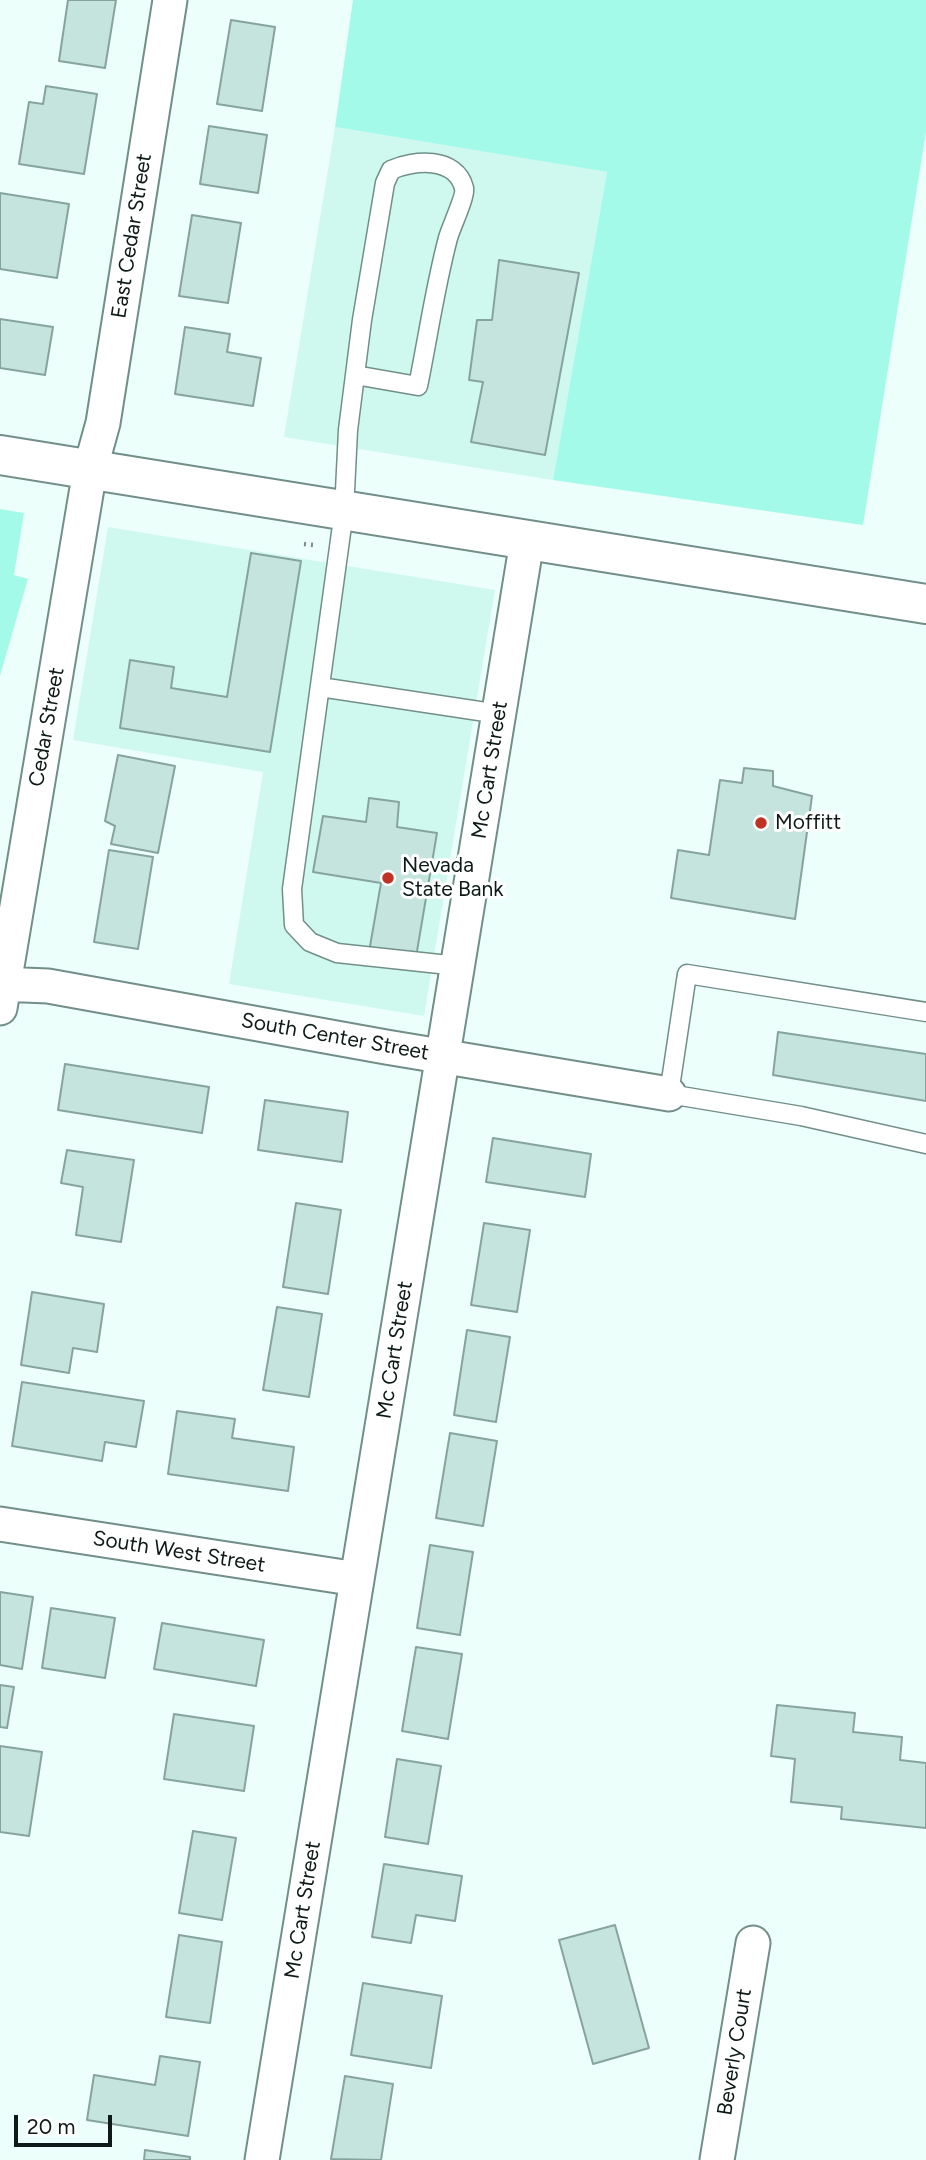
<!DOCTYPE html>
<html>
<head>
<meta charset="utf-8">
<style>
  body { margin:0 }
  #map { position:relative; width:926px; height:2160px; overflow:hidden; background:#ecfffa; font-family:Figtree,sans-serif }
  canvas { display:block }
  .scale { position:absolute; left:14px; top:2115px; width:98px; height:32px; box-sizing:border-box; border:4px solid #0e1a17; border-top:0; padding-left:9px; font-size:21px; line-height:24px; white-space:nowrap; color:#0e1a17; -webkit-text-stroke:5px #fff; paint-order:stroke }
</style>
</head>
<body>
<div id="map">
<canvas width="926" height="2160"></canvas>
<div class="scale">20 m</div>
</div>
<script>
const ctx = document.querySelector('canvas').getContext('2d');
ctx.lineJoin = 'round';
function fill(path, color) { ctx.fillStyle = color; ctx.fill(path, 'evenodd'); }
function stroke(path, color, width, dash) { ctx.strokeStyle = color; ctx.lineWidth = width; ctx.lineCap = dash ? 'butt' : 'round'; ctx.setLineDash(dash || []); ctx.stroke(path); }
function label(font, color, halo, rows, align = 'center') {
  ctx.font = font + ' Figtree,sans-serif'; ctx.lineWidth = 6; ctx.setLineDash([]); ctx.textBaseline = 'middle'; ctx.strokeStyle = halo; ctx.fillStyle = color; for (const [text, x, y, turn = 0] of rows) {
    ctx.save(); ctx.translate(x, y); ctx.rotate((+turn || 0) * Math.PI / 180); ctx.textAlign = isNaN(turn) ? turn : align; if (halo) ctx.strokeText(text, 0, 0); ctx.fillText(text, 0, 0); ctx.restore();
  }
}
fill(new Path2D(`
  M335,127L607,172L553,480L284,437Z
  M108,527L495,590L424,1016L229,984L263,772L73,740Z`), '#cff9ef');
fill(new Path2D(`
  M353,0H926V132L863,525L553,480L607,172L335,127Z
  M0,509L24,513L14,575L28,579L0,676Z`), '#a4fae9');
const building = new Path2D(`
  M68,0H116L105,68L59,61Z
  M231,20L275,27L262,111L217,104Z
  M46,86L97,94L84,174L19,164L29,102L43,104Z
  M209,126L267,135L258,193L200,184Z
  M0,193L69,204L57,278L0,269Z
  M192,215L241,223L228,303L179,296Z
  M499,260L579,273L545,455L471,442L483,382L469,380L477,320H492Z
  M0,319L53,327L45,375L0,368Z
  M185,327L230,334L227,352L261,358L253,406L175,394Z
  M251,553L301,561L270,752L120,728L130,660L174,667L171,688L227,697Z
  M118,755L175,766L158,853L111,844L115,826L105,821Z
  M744,768L773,771V786L812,796L795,919L671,898L678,850L709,855L720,780L742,783Z
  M369,798L399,802L397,827L437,833L416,957L369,952L381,883L313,872L323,816L366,822Z
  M109,850L153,857L138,949L94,942Z
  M778,1032L926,1054V1101L773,1075Z
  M65,1064L209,1087L202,1133L58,1110Z
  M265,1100L348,1112L342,1162L258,1150Z
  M493,1138L591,1154L585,1197L486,1182Z
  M67,1150L134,1160L121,1242L76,1235L83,1187L61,1183Z
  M296,1203L341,1210L328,1294L283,1287Z
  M484,1223L530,1230L517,1312L471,1305Z
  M32,1292L104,1304L97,1352L73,1348L69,1373L21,1365Z
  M277,1307L322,1314L309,1397L263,1390Z
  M467,1330L510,1337L496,1422L454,1415Z
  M22,1382L144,1401L136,1447L105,1442L102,1461L12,1446Z
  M177,1411L235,1419L232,1438L294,1447L288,1491L168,1474Z
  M450,1433L497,1441L483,1526L436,1518Z
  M430,1545L473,1552L460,1635L417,1628Z
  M0,1592L33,1597L22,1669L0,1665Z
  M51,1608L115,1618L105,1678L42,1668Z
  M162,1623L264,1640L256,1686L154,1669Z
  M416,1647L462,1654L448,1739L402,1731Z
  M0,1685L14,1687L7,1728L0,1727Z
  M777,1705L855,1713L853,1732L902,1737L900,1760L926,1763V1828L841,1819L842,1807L791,1802L795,1759L771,1756Z
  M174,1714L254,1726L244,1791L164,1779Z
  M0,1746L42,1752L29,1836L0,1832Z
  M397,1759L441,1766L428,1844L385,1837Z
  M193,1831L236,1838L222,1920L179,1913Z
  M384,1864L462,1876L455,1921L416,1915L411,1943L372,1937Z
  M615,1925L649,2048L593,2064L559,1940Z
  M179,1935L222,1942L210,2023L166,2017Z
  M363,1983L442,1996L431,2068L351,2055Z
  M160,2056L200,2062L188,2136L87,2120L94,2075L155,2085Z
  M345,2076L393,2084L381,2160L331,2159Z
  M145,2150L190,2157V2160H144Z`);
fill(building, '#c4e4dd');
stroke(building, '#86a49d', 2);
const service = new Path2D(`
  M355,375L418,386C428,337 435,287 448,238C451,227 466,196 464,188C456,156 413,160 391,170L385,183L362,320L348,430L344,511L292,889L294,925L310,942L337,953L458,966
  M320,687L499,714
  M926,1012L687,974L669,1094L801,1116L926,1144`);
const minor = new Path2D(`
  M0,984L48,986L386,1047L669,1094
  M0,1008L90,470L103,423L170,0
  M0,1524L357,1579
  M262,2160L527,541
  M717,2160L753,1943`);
const primary = new Path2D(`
  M0,455L926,604`);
stroke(service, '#718f88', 21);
stroke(minor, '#718f88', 37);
stroke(primary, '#718f88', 42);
stroke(new Path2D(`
  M304,544L314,545`), '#7e8d89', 4.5, [2, 5]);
stroke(service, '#fff', 18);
stroke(minor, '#fff', 33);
stroke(primary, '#fff', 38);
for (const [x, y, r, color] of [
  [761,823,7,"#c03324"],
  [388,878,7,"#c03324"]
]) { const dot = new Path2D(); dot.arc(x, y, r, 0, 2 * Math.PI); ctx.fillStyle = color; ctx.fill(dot); stroke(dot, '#fff', 2.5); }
label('21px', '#0e1a17', '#fff', [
  ["East Cedar Street",132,236,-81],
  ["Cedar Street",47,727,-80],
  ["Mc Cart Street",490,770,-81],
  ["South Center Street",335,1037,10],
  ["Mc Cart Street",395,1350,-81],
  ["South West Street",179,1552,9],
  ["Mc Cart Street",303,1910,-81],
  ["Beverly Court",735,2052,-81]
]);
label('21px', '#0e1a17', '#fff', [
  ["Moffitt",775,823],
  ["Nevada",402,866],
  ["State Bank",402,890]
], 'left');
</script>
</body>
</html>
